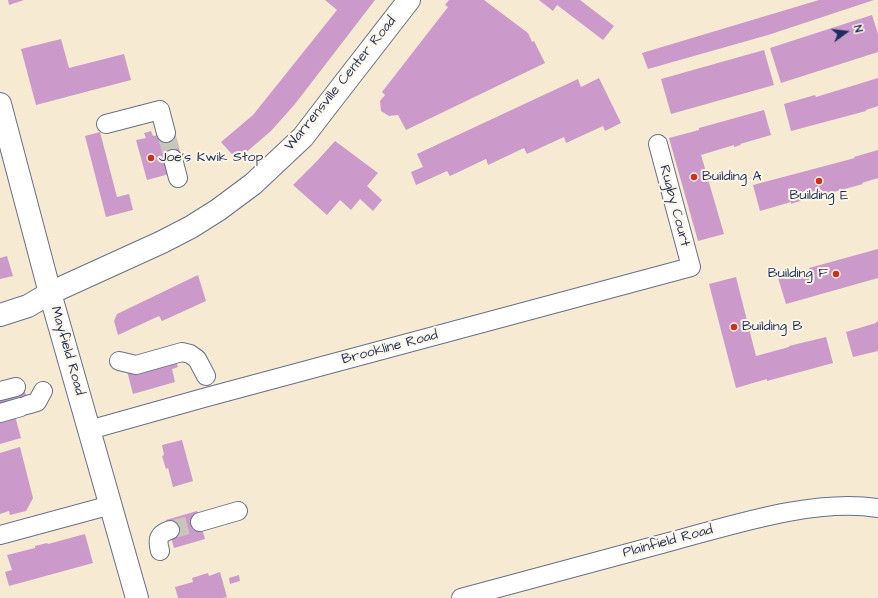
<!DOCTYPE html>
<html>
<head>
<meta charset="utf-8">
<style>
  body { margin:0 }
  #map { position:relative; width:878px; height:598px; overflow:hidden; background:#f6ead2; font-family:"Architects Daughter",sans-serif }
  canvas { display:block }
  .north { position:absolute; left:826px; top:12px; width:40px; height:40px; -webkit-text-stroke:3px #fcf5e5; paint-order:stroke; rotate:75deg; font-size:11px; font-weight:700; line-height:16px; text-align:center; color:#1b2f5e }
  .north::after { content:''; display:block; margin:auto; width:14px; height:18px; background:#1b2f5e; clip-path:polygon(50% 0,100% 100%,50% 72%,0 100%) }
</style>
</head>
<body>
<div id="map">
<canvas width="878" height="598"></canvas>
<div class="north">N</div>
</div>
<script>
const ctx = document.querySelector('canvas').getContext('2d');
ctx.lineJoin = 'round';
function fill(path, color) { ctx.fillStyle = color; ctx.fill(path, 'evenodd'); }
function stroke(path, color, width, dash) { ctx.strokeStyle = color; ctx.lineWidth = width; ctx.lineCap = dash ? 'butt' : 'round'; ctx.setLineDash(dash || []); ctx.stroke(path); }
function label(font, color, halo, rows, align = 'center') {
  ctx.font = font + ' "Architects Daughter",sans-serif'; ctx.lineWidth = 4; ctx.setLineDash([]); ctx.textBaseline = 'middle'; ctx.strokeStyle = halo; ctx.fillStyle = color; for (const [text, x, y, turn = 0] of rows) {
    ctx.save(); ctx.translate(x, y); ctx.rotate((+turn || 0) * Math.PI / 180); ctx.textAlign = isNaN(turn) ? turn : align; if (halo) ctx.strokeText(text, 0, 0); ctx.fillText(text, 0, 0); ctx.restore();
  }
}
fill(new Path2D(`
  M8,0H24L9,5Z
  M325,0H375L295,104L271,131L237,160L221,142L253,115L337,10Z
  M449,0H484L528,33L532,42L534,41L545,63L406,130L398,115L389,116L381,111L380,101L385,95L382,92L448,7L445,5Z
  M539,0H580L614,26L603,40L557,5L553,11Z
  M819,0H874L768,35L648,69L642,53Z
  M872,15L878,34V52L781,83L770,48Z
  M61,39L69,68L124,54L131,80L36,105L21,49Z
  M764,50L774,85L671,114L661,79Z
  M599,78L621,123L605,131L603,126L566,143L564,137L527,154L524,148L488,165L486,159L450,176L447,171L416,185L411,172L423,167L417,154L578,79L581,87Z
  M878,78V106L866,110V111L791,131L784,104L815,95L816,97Z
  M764,110L771,135L740,144L741,145L734,147V145L701,155L724,234L698,241L669,138L699,130V128Z
  M151,131L153,136L158,135L169,174L147,180L136,140L146,138L144,133Z
  M174,131L181,155L167,159L160,135Z
  M100,132L117,197L129,194L133,210L106,217L85,136Z
  M335,141L378,173L367,186L382,200L373,211L360,199L351,210L340,200L327,215L293,185L317,161Z
  M878,150V178L862,183L863,184L797,202L791,204V202L760,211L753,185L855,158L854,157Z
  M878,249V278L786,304L778,278L809,270V268Z
  M7,256L13,276L0,279V258Z
  M198,275L206,301L162,321L159,316L118,335L114,321L117,314Z
  M736,277L756,356L789,347V346L826,337L833,363L767,381V379L736,388L709,284Z
  M878,321V351L853,357L846,332L876,323V322Z
  M176,361L178,367L172,369L175,382L133,394L127,371Z
  M24,389L28,401L0,407V397Z
  M15,416L21,438L0,444V420Z
  M182,440L193,481L173,487L168,468L166,469L162,456L164,455L162,445Z
  M20,447L33,498L26,511L10,515L9,511L0,514V453Z
  M197,511L205,539L174,548L166,520Z
  M85,534L93,563L9,586L5,572L12,570L7,555L35,548V546L47,543L48,544Z
  M220,572L227,597L223,598H178L175,587L193,582L192,578L208,573L209,576Z
  M239,575L240,581L230,584L229,578Z`), '#cb9acb');
stroke(new Path2D(`
  M166,133L173,159
  M170,530L200,522`), '#cac5bb', 18, [18, 9]);
const minor = new Path2D(`
  M106,124L160,110L166,133
  M173,159L178,178
  M119,361L136,365L182,352L190,354L197,359L206,376
  M0,391L16,387
  M27,405L37,402L43,391
  M0,413L21,407
  M89,430L207,397L691,267L658,144
  M200,522L238,511
  M0,535L111,505
  M160,551C157,539 158,534 170,530
  M461,598C530,579 600,561 669,542C733,525 813,498 878,508`);
const major = new Path2D(`
  M0,104L50,293L137,598
  M0,315L28,306L50,293L162,242L191,227L218,210L253,184L303,137L326,107L409,0`);
stroke(minor, '#687087', 20);
stroke(major, '#687087', 24);
stroke(minor, '#fff', 18);
stroke(major, '#fff', 22);
for (const [x, y, r, color] of [
  [151,158,4,"#c8321e"],
  [694,177,4,"#c8321e"],
  [819,181,4,"#c8321e"],
  [836,274,4,"#c8321e"],
  [734,327,4,"#c8321e"]
]) { const dot = new Path2D(); dot.arc(x, y, r, 0, 2 * Math.PI); ctx.fillStyle = color; ctx.fill(dot); stroke(dot, '#fcf5e5', 1.5); }
label('14px', '#1b2f5e', '#fcf5e5', [
  ["Warrensville Center Road",341,84,-51],
  ["Rugby Court",674,206,75],
  ["Brookline Road",390,348,-15],
  ["Mayfield Road",67,351,74],
  ["Plainfield Road",668,542,-15]
]);
label('14px', '#1b2f5e', '#fcf5e5', [
  ["Joe's Kwik Stop",159,158],
  ["Building A",702,177],
  ["Building E",819,196,"center"],
  ["Building F",828,274,"right"],
  ["Building B",742,327]
], 'left');
</script>
</body>
</html>
